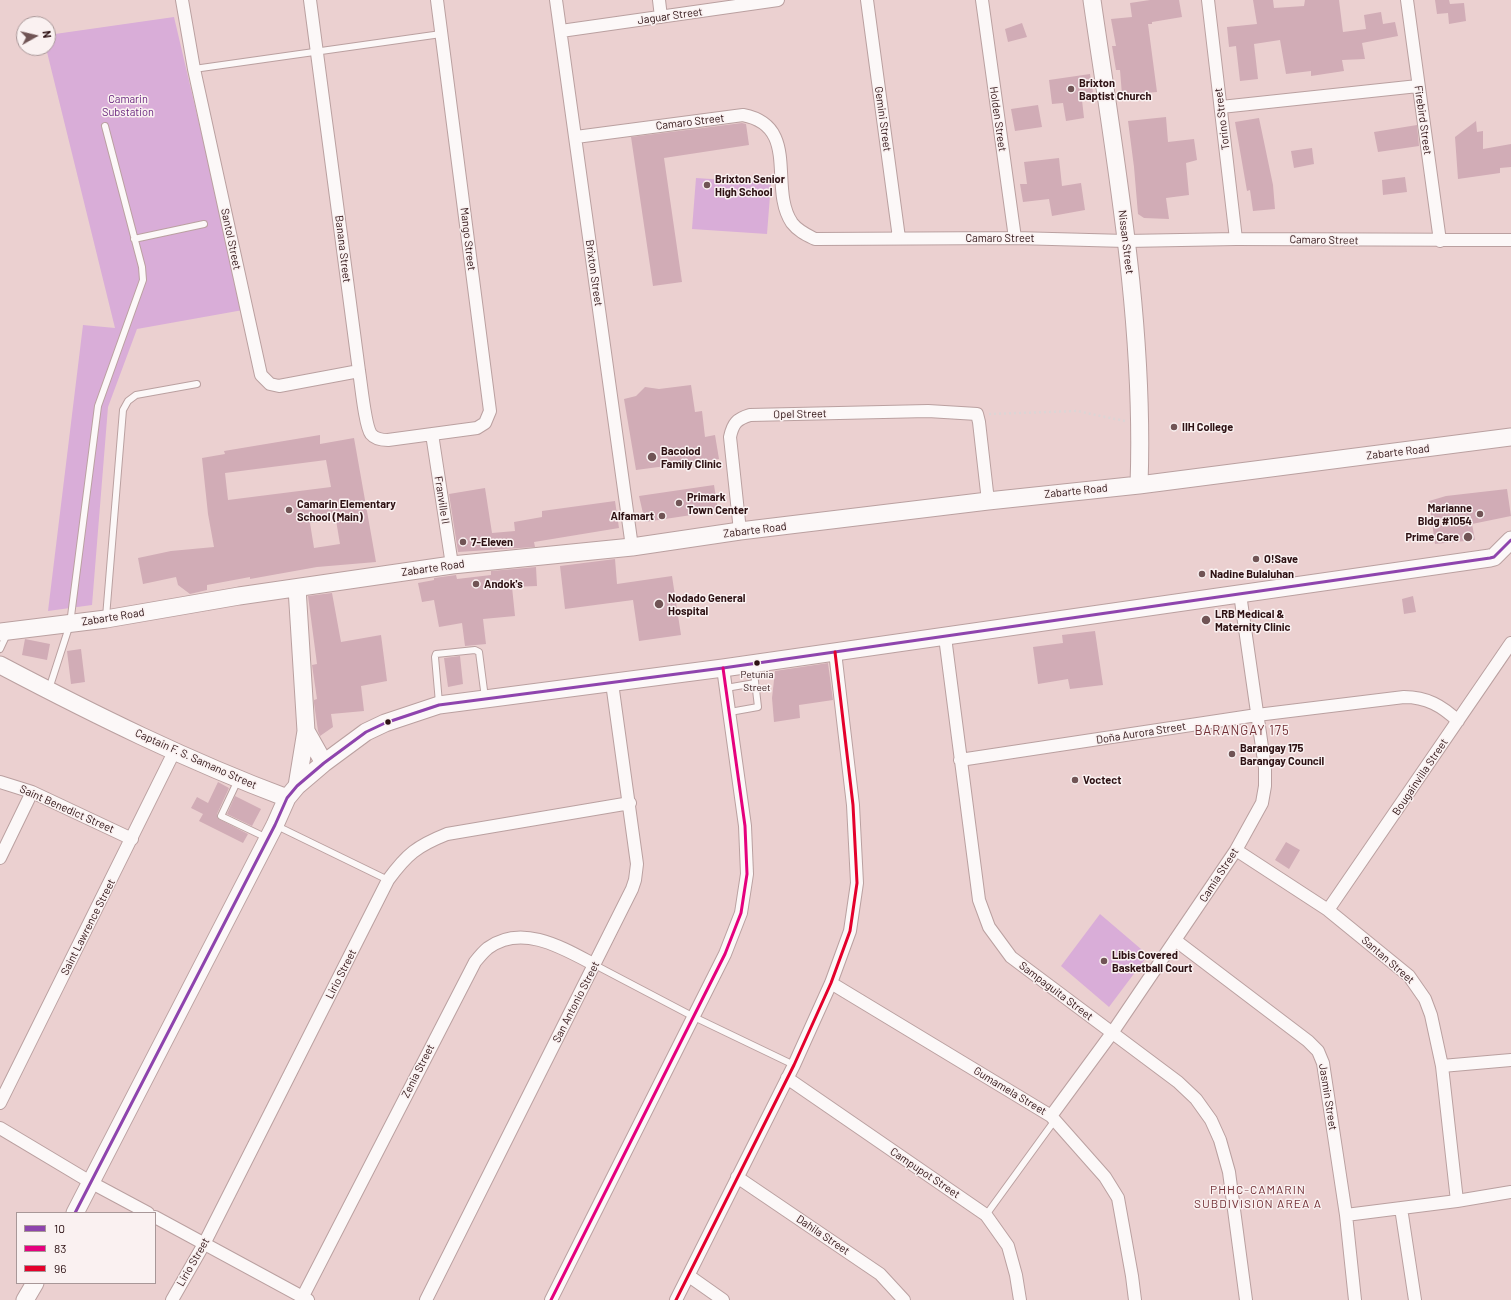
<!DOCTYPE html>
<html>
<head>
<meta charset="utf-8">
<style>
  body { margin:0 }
  #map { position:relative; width:1511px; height:1300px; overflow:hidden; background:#ebd0d0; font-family:Barlow,sans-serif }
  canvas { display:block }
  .legend { position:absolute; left:16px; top:1212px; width:140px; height:72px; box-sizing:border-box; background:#faf1f1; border:1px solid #a89798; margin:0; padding:5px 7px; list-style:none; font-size:12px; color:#2d1113 }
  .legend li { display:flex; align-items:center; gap:8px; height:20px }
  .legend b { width:20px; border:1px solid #a89798 }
  .north { position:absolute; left:16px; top:16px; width:40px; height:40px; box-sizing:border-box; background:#faf1f1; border:1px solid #a89798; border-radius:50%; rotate:82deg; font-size:11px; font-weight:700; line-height:16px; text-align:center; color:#2d1113 }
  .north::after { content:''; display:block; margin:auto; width:14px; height:18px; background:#705455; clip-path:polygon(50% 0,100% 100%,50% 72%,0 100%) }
</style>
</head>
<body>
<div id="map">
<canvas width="1511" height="1300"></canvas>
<ul class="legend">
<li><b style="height:5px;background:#8e44ad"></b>10</li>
<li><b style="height:5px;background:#e5007d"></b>83</li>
<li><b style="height:5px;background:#e4002b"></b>96</li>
</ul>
<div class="north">N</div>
</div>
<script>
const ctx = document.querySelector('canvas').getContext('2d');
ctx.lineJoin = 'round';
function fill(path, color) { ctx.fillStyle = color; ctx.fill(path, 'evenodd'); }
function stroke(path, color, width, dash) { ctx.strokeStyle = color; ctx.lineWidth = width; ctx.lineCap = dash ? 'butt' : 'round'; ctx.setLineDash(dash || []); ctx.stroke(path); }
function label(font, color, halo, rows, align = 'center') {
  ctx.font = font + ' Barlow,sans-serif'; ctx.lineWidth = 3; ctx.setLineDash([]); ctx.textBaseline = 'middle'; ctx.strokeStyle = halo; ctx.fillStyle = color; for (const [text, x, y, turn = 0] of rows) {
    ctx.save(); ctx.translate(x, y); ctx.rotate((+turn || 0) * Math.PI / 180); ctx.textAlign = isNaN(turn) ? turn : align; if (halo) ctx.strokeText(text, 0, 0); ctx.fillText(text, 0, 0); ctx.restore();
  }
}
fill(new Path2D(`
  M174,17L243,310L137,329L108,407L92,605L48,611L83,325L115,328L46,48H48V35Z
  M696,178L771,183L767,234L692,229Z
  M1100,914L1148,955L1109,1007L1061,966Z`), '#d9add8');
fill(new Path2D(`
  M1150,0H1179L1182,17L1152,22V24H1148L1157,92L1122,95L1120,70H1116L1112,46H1116L1111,19L1132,17L1130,3Z
  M1253,0H1273L1274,8L1304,6L1305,0H1339L1343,32L1366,29L1364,15L1381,12L1383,24L1395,22L1398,36L1362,43L1365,59L1342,60L1344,71L1311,76V71L1286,74L1280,40L1254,44L1258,79L1240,81L1236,46L1229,47L1227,27L1257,24Z
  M1435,0H1449L1450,4L1464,3L1466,21L1449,24L1448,13L1437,14Z
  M1022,23L1027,37L1008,42L1005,29Z
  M1090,74L1094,99L1082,100L1084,118L1066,121L1063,103L1052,104L1049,80Z
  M1038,105L1042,127L1015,131L1011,109Z
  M1166,117L1168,142L1194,139L1197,160L1186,163L1189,195L1166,198L1169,219L1144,218L1138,214L1134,167L1128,121Z
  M1259,118L1273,185L1275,209L1253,211L1250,190L1247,191L1235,122Z
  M1476,121L1477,132L1483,131V149L1511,144V167L1500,168V173L1458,179L1455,137Z
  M742,123L746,124L749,145L664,158L682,282L653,286L631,137Z
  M1417,125L1419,146L1378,152L1374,132Z
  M1312,148L1314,164L1294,168L1291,151Z
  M1059,158L1062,186L1081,183L1085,210L1052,216L1049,199L1023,202L1020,184H1027L1024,162Z
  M1405,177L1407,192L1383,195L1382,180Z
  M691,385L695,412L702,411L705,437L715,435L719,459L636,470L624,399L636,396L645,387L659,389Z
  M320,435V444L354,438L376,562L317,567L250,579V577L207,585V590L190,594L178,585L176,577L143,584L138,558L171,551L214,547L208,514L202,458L225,454L224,451ZM326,460L331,487L228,500L225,473ZM336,520L340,544L314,548L310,523Z
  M714,485L718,511L645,522L639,496Z
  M485,488L492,533L515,531L514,522L542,517V511L615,501L619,528L534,542L535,547L458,552L449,494Z
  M1507,489L1511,516L1472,524L1475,540L1435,544L1429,501L1446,496Z
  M615,559L617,584L672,576L681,635L639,641L633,600L565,609L560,566Z
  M536,567L537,586L512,587L515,616L483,619L486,644L465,646L462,623L439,627L434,600L422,602L418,583L434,580V578L456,575L457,579L491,575V571Z
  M332,593L341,642L381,635L387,681L361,686L364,711L331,714L333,727L320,736L318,731L314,703V700L317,699L312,665L317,664L308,596Z
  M1413,596L1416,612L1404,614L1402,599Z
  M1095,631L1103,685L1070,689L1068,679L1038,684L1033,647L1063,643L1062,635Z
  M25,639L50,644L47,660L22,655Z
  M81,649L85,682L71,684L67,651Z
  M460,656L463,684L448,687L444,658Z
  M828,663L833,700L799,705L800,718L774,722L772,698L775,671Z
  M218,782L229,788L217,814V818L248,834L243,843L199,821L203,814L191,808L197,797L208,803Z
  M235,796L261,809L252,826L227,814Z
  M1286,842L1300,850L1289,869L1275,860Z`), '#d1acb6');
const lane = new Path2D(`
  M194,69L441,34
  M134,239L204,224
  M106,617L123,410L128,401L136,395L197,384
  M0,649L7,634
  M726,688L755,683
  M49,689L70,624L98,406L143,280L142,267L105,126
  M439,703L435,657L436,654L475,650L479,652L485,698
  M730,712L758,707L753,664
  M238,780L221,816L267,838
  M277,826L388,880
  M595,965L694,1017L794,1065
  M986,1215L1055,1120`);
const street = new Path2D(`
  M182,0L194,69L261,375L270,384L279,386L359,371
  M310,0L359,371C361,383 365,426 371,434C375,439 381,440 388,440L477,428L485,423L490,411L437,0
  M556,0L632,547
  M659,0L661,17
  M867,0L899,238
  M982,0L1015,238
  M1208,0L1236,239
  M1407,0L1440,241
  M561,31L778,0
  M1221,107L1418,86
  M576,137L743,115C801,126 768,188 792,223C798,231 807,235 815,239L1015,238L1126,241L1236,239L1511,240
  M432,434L452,565
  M740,531L730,437C733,423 737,419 750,415L928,411L977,414L979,422L988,501
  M945,637L979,900L989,927L1011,957L1178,1082L1196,1099L1211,1120L1220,1140L1229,1172L1246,1300
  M960,760L1257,715L1404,697C1427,697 1442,706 1458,721
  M0,782L32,792L132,839
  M1236,850L1328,910L1409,976L1425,999L1431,1015L1442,1066L1457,1201
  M0,858L32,792
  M1328,910L1511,643
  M1175,940L1308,1041L1318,1051L1323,1063L1346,1215L1355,1300
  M831,983L1051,1116L1105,1177L1118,1198L1132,1276L1135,1300
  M1442,1066L1511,1060
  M787,1078L986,1215L1008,1246L1016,1275L1020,1300
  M0,1103L175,750
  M1051,1116L1112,1033L1236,850L1262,803L1265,786V768L1240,594
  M0,1128L92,1183L148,1213
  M737,1177L880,1274L904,1300
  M1401,1208L1415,1300
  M1346,1215L1457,1201L1511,1192
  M155,1217L308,1300
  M689,1276L723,1300
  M172,1300L204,1244L388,880C407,854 417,846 447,834L630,803
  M301,1300L475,962C479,957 483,952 488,948C522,923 563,948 595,965
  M426,1300L632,889L635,880L637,864L612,683
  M551,1300L725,954L741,913L747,874L745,826L723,668
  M676,1300L794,1065L831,983L850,931L857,883L853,805L835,652`);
const secondary = new Path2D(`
  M1092,0C1115,160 1145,322 1139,485
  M0,632L106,619L239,596L452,565L632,547L740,531L988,501L1139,485L1511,437
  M0,665C93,714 188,761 287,798
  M306,731L324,763
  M297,786L306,731L297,588
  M75,1213L275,825L287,798L297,786L324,763L366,732L385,723L439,705L723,668L1490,558L1494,557L1511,540
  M25,1300L35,1283`);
stroke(lane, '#baa0a0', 8);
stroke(street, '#baa0a0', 14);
stroke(secondary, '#baa0a0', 19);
stroke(new Path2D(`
  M989,414L1077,411L1125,421`), '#ddd5d5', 2.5, [2, 3]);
stroke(lane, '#fcf8f8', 6);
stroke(street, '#fcf8f8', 12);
stroke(secondary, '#fcf8f8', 17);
stroke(new Path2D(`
  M75,1213L275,825L287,798L297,786L324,763L366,732L385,723L439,705L723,668L1490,558L1494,557L1511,540`), '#8e44ad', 3);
stroke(new Path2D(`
  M551,1300L725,954L741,913L747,874L745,826L723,668`), '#e5007d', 3);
stroke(new Path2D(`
  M676,1300L794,1065L831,983L850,931L857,883L853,805L835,652`), '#e4002b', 3);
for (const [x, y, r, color] of [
  [1071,89,4,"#705455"],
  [707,185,4,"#705455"],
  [1174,427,4,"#705455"],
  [652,457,5,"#705455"],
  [679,503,4,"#705455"],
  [289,510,4,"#705455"],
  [1480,514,4,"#705455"],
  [662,516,4,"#705455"],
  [1468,537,5,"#705455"],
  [463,542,4,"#705455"],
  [1256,559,4,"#705455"],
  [1202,574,4,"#705455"],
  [476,584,4,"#705455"],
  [659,604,5,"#705455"],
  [1206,620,5,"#705455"],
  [757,663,3.5,"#2d1113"],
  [388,722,3.5,"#2d1113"],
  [1232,754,4,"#705455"],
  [1075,780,4,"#705455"],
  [1104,961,4,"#705455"]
]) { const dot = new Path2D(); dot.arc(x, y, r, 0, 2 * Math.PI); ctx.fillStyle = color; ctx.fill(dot); stroke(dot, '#faf1f1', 1.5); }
label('10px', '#2d1113', '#faf1f1', [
  ["Petunia",757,675],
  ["Street",757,688]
]);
label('11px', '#2d1113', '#faf1f1', [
  ["Jaguar Street",670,16,-8],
  ["Gemini Street",883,119,82],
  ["Holden Street",998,119,82],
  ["Torino Street",1222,119,-97],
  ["Firebird Street",1423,120,82],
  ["Camaro Street",690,122,-7],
  ["Camaro Street",1000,238],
  ["Santol Street",231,239,78],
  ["Mango Street",468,239,83],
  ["Camaro Street",1324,240,1],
  ["Nissan Street",1126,242,83],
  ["Banana Street",343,249,83],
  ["Brixton Street",594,273,82],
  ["Opel Street",800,414,-1],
  ["Zabarte Road",1398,452,-7],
  ["Zabarte Road",1076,491,-6],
  ["Franville II",442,500,81],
  ["Zabarte Road",755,530,-7],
  ["Zabarte Road",433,568,-8],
  ["Zabarte Road",113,617,-9],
  ["Doña Aurora Street",1141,733,-9],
  ["Captain F. S. Samano Street",196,759,24],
  ["Bougainvilla Street",1420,777,-56],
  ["Saint Benedict Street",67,809,24],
  ["Camia Street",1219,875,-57],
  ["Saint Lawrence Street",88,927,-63],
  ["Santan Street",1388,960,41],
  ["Lirio Street",341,974,-63],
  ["Sampaguita Street",1056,991,37],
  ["San Antonio Street",576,1002,-63],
  ["Zenia Street",418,1071,-63],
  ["Gumamela Street",1010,1091,31],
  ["Jasmin Street",1328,1097,81],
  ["Campupot Street",925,1173,34],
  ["Dahila Street",823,1235,34],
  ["Lirio Street",193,1262,-60]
]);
label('bold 11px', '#2d1113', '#faf1f1', [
  ["Brixton",1079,83],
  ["Baptist Church",1079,96],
  ["Brixton Senior",715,179],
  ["High School",715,192],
  ["IIH College",1182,427],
  ["Bacolod",661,451],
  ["Family Clinic",661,464],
  ["Primark",687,497],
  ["Town Center",687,510],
  ["Camarin Elementary",297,504],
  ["School (Main)",297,517],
  ["Marianne",1472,508,"right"],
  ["Bldg #1054",1472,521,"right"],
  ["Alfamart",654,516,"right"],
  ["Prime Care",1459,537,"right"],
  ["7-Eleven",471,542],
  ["O!Save",1264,559],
  ["Nadine Bulaluhan",1210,574],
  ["Andok's",484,584],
  ["Nodado General",668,598],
  ["Hospital",668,611],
  ["LRB Medical &",1215,614],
  ["Maternity Clinic",1215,627],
  ["Barangay 175",1240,748],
  ["Barangay Council",1240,761],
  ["Voctect",1083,780],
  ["Libis Covered",1112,955],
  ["Basketball Court",1112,968]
], 'left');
label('11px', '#631d7a', '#faf1f1', [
  ["Camarin",128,99],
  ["Substation",128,112]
]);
ctx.letterSpacing = '1px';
label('12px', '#733137', '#faf1f1', [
  ["PHHC-CAMARIN",1258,1190],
  ["SUBDIVISION AREA A",1258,1204]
]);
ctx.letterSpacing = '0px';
ctx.letterSpacing = '1px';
label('13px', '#733137', '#faf1f1', [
  ["BARANGAY 175",1242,731]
]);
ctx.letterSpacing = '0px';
</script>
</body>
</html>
